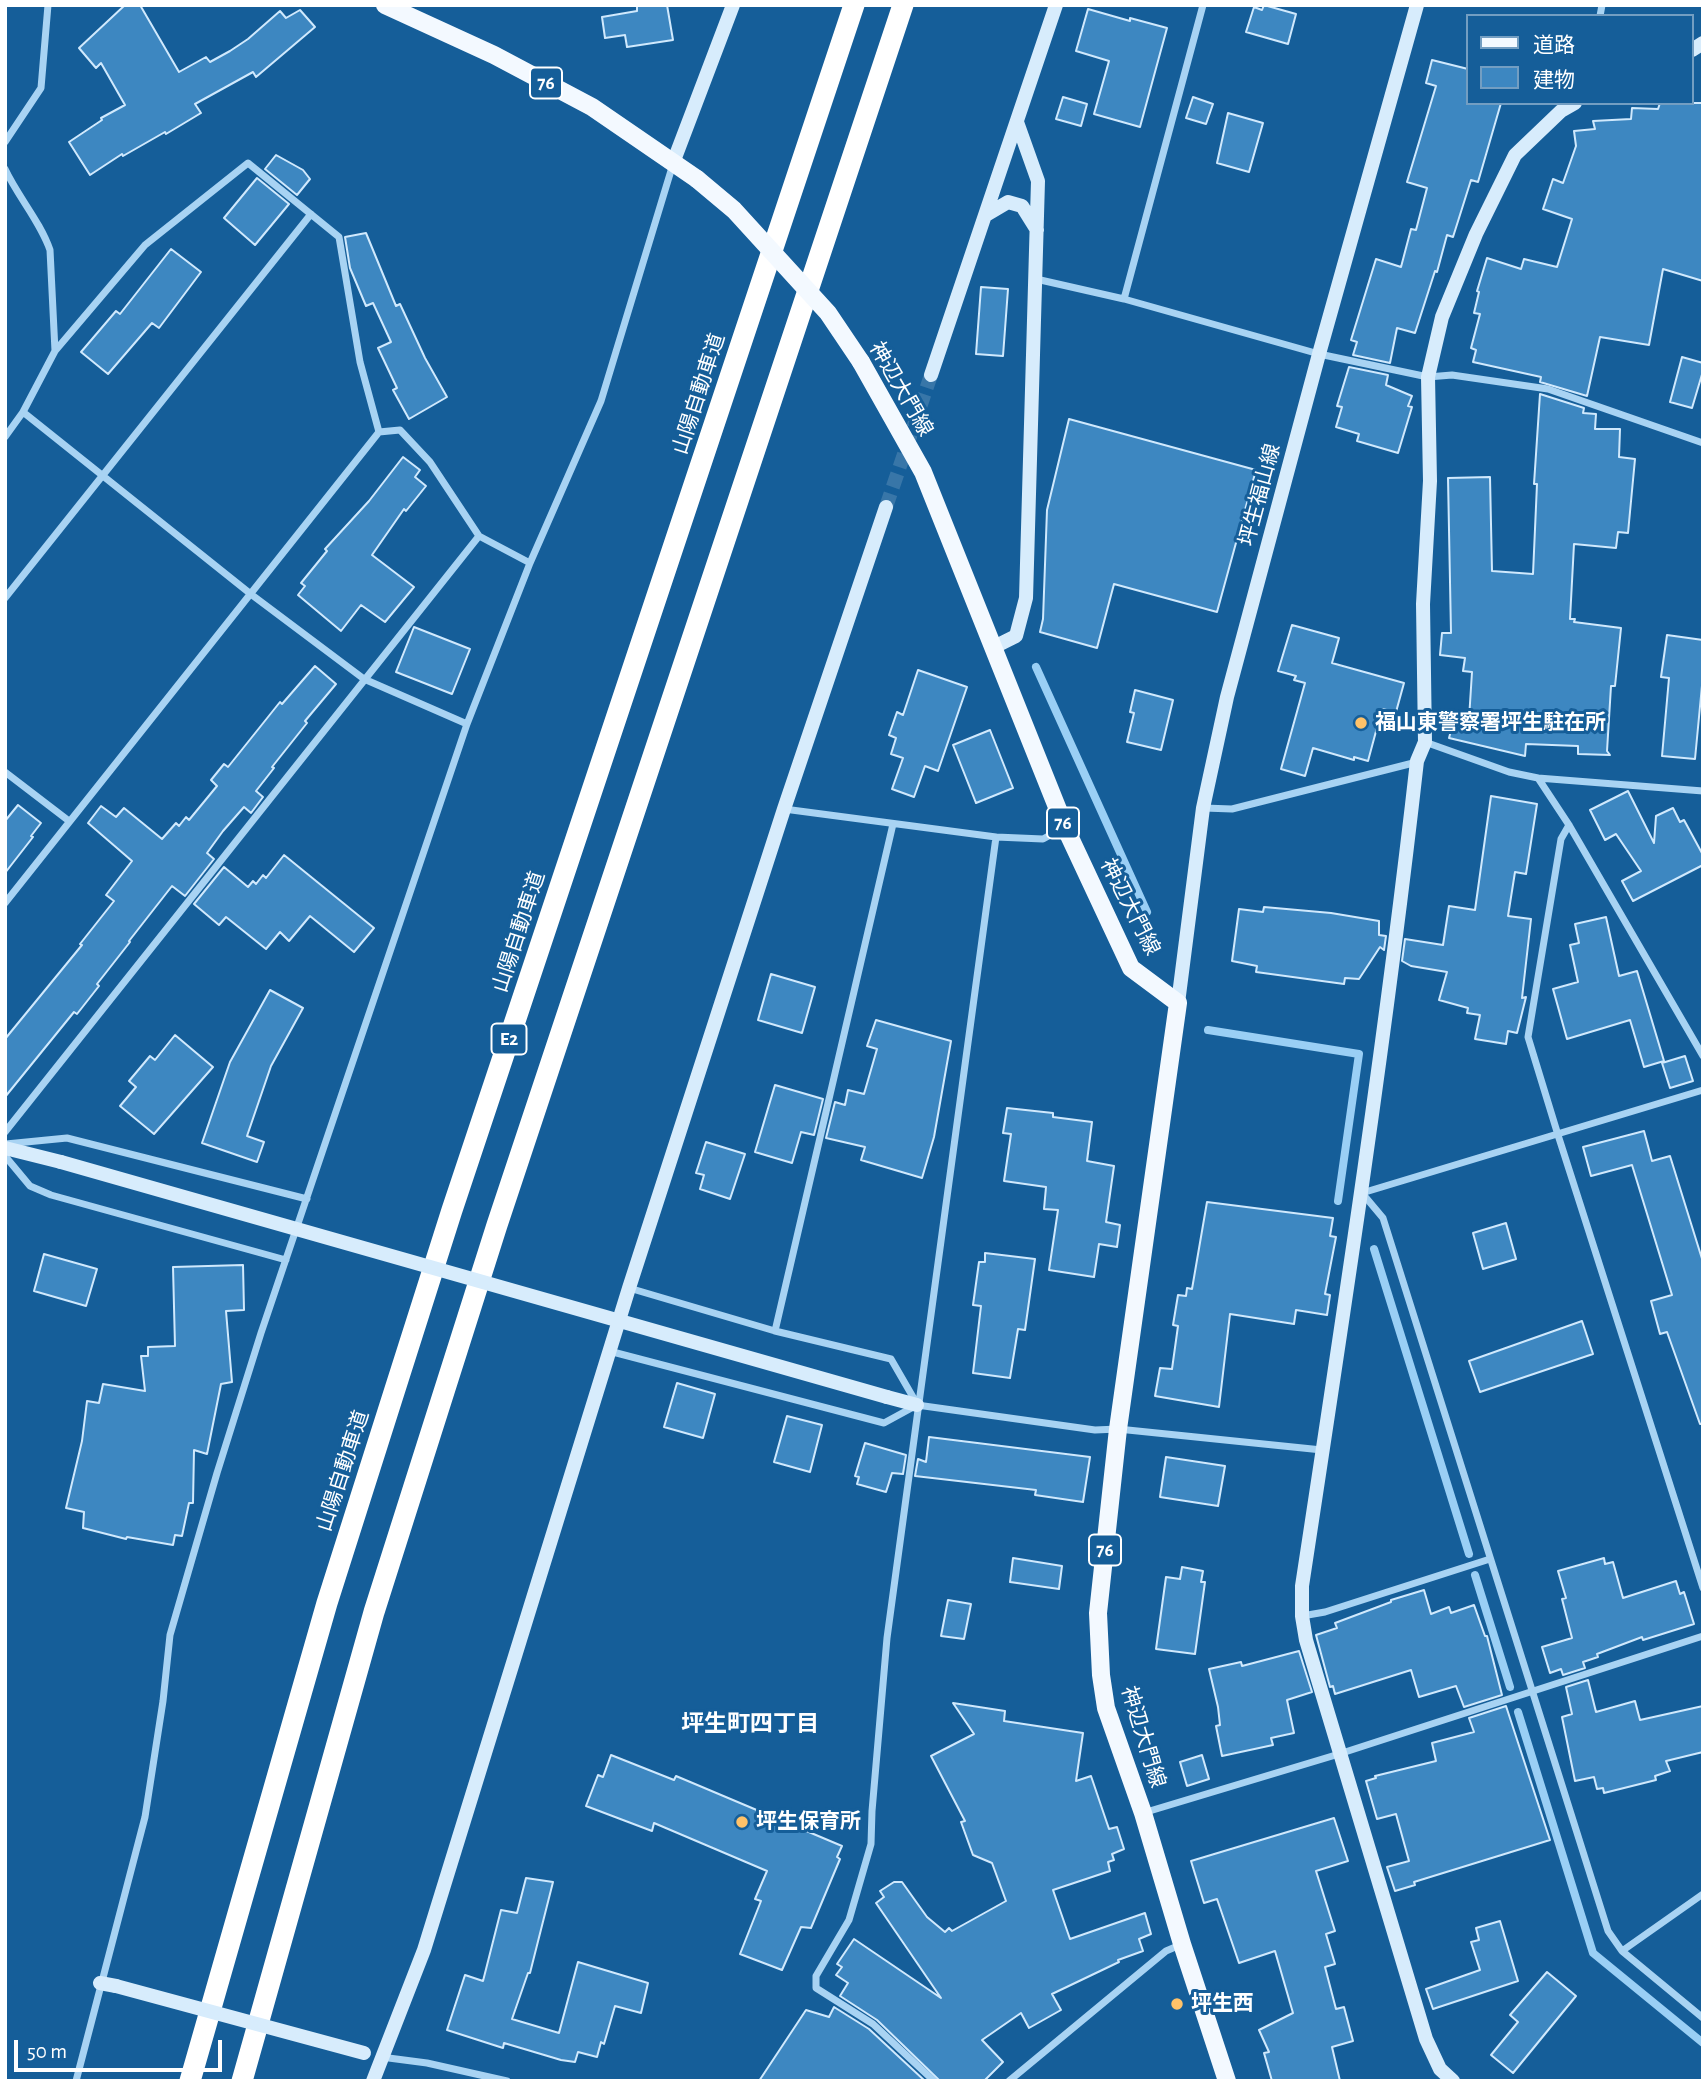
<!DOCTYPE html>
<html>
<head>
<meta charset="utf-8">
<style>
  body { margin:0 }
  #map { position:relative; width:1708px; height:2086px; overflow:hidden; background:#155e99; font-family:"Alegreya Sans","Noto Sans JP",sans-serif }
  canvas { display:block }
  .frame { position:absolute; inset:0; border:7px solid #fff; pointer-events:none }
  .legend { position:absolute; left:1466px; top:14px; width:228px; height:91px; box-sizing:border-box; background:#155e99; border:2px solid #739ec2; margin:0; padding:9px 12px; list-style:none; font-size:21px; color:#fff }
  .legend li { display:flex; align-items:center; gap:14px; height:35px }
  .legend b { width:35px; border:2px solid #739ec2 }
  .scale { position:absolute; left:14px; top:2040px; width:208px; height:32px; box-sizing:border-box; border:4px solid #fff; border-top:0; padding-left:9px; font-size:21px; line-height:24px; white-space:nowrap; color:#fff; -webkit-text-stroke:5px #155e99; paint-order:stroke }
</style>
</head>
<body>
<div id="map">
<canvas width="1708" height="2086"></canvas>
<div class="frame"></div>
<ul class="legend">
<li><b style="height:9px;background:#f3f9ff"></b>道路</li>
<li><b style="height:19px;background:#3d87c1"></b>建物</li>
</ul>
<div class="scale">50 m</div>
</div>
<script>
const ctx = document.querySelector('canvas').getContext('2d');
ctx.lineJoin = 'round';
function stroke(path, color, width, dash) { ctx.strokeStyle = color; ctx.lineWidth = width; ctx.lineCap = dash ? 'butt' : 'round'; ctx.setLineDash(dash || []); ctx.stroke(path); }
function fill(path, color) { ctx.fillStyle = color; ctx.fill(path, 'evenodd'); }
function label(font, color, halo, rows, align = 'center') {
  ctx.font = font + ' "Alegreya Sans","Noto Sans JP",sans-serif'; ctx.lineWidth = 6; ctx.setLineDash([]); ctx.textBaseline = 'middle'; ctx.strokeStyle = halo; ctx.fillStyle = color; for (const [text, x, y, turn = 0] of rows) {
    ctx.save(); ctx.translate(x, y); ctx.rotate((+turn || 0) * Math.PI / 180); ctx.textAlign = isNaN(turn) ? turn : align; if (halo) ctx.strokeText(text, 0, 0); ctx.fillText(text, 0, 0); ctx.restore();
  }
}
stroke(new Path2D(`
  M1036,667L1147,912
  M1208,1030L1359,1054L1338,1201
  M1374,1249L1469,1554
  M1475,1575L1510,1687
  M1518,1712L1593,1953L1703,2043`), '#9acff5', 8);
const building = new Path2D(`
  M125,5H140L179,72L206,57L210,62L230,51L248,39L280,11L286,18L300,10L315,27L256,77L253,72L195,104L201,113L166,134L165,132L123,156L122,154L90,175L69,142L102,120L101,118L125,105L101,63L96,68L79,48Z
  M637,5H667L673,40L627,47L625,35L605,38L602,17L637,11Z
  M1264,5L1296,14L1288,44L1246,32L1254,7L1262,10Z
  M1088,9L1130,21V18L1167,28L1140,127L1094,114L1109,61L1076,51Z
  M1432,60L1468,69V103H1501L1478,182L1471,180L1453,237L1447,235L1437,272L1435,271L1415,333L1397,328L1390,363L1353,355L1357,342L1351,340L1376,259L1401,267L1411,229L1416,230L1427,188L1407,182L1436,86L1426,83Z
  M1063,97L1087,104L1081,126L1056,119Z
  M1193,97L1213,104L1206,124L1186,118Z
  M1660,103H1703V281L1663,269L1649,345L1600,337L1587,396L1540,382L1541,377L1473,362L1476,350L1471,348L1480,314L1474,313L1479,292L1477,291L1487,258L1521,269L1524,259L1557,267L1572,219L1543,209L1553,179L1563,183L1576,146L1574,131L1595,129L1593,121L1631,119L1632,108L1658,109Z
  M1228,113L1263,123L1249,172L1217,163Z
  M276,155L303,170L310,179L297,195L265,169Z
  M257,178L289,204L255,245L224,218Z
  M366,233L396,306L400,304L425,358L447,397L409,419L393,390L397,388L378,348L391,342L373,303L366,306L350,268L345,237Z
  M171,249L201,272L159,328L152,323L108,374L81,352L116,311L120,314Z
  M981,287L1008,289L1003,356L976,354Z
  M1682,357L1703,363V371L1692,408L1670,402Z
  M1349,367L1388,375L1386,385L1412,396L1408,406L1412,407L1398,453L1357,441L1359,434L1336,427L1342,407L1337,406Z
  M1540,394L1584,408L1583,413L1596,414L1595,429H1620L1619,457L1635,459L1628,533L1618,532L1616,548L1574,544L1570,619H1575L1574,622L1621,628L1615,686H1611L1607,751L1610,755L1578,754V746L1526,744L1525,756L1449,738L1455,716L1469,719L1472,672L1463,671L1465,658L1440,655L1442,633H1451L1448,478L1490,477L1492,571L1533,574L1537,484H1534Z
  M1069,419L1256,470L1217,612L1114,584L1097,648L1040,632L1043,619L1047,510Z
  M403,457L420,470L415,477L426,486L406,511L404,509L372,555L414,587L385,622L361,605L341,631L298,595L305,586L301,583L327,551L325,549L369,501Z
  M1292,625L1339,638L1332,663L1404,683L1396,712L1382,709L1368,761L1354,757V760L1313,748L1305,776L1281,769L1305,683L1294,680L1296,676L1278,671Z
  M414,627L470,649L452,694L396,672Z
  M1667,635L1703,640V675L1695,759L1662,756L1669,678L1661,677Z
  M315,666L336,684L305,721L307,723L272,767L274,768L256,791L263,797L251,813L244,807L223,831L207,853L214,859L185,896L172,886L129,941L130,942L97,984L99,986L77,1014L74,1012L5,1097V1039L82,945L80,944L114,901L106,895L132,861L88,823L101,806L116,817L124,808L162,839L176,823L179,826L186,817L189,820L217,786L211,780L224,764L228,767L280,702L282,704Z
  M918,670L967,687L938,771L925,766L914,797L892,789L903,758L891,754L896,738L889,735L897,712L903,715Z
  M1135,690L1173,700L1161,750L1127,742L1134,713L1130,712Z
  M990,730L1013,788L976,803L953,745Z
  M1628,791L1654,843L1656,816L1673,808L1680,822L1684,820L1703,855V865L1633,901L1622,881L1641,871L1616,834L1605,840L1590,810Z
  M1491,796L1537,804L1526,874L1515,872L1508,916L1531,919L1522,998L1526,997L1517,1033L1508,1031L1506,1044L1475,1039L1480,1015L1467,1013L1468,1008L1439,1000L1447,972L1411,966L1402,961L1405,939L1443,945L1449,906L1475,910Z
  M18,805L41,823L31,836L33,837L5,873V821Z
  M284,855L374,928L354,952L310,916L289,941L280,932L266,949L226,917L219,925L194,904L224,867L248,887L253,881L256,884L263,875L266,878Z
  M1264,907L1331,913L1379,921V935L1386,936L1384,950L1380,947L1359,979L1345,978L1344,984L1256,972L1257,966L1232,961L1239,909L1263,912Z
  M1606,917L1619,976L1637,971L1664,1061L1644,1067L1630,1020L1567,1039L1553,989L1578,982L1570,945L1579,943L1575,924Z
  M771,974L815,987L802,1033L758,1020Z
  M270,990L303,1008L271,1066L247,1136L264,1142L257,1162L202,1143L230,1062Z
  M876,1020L951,1041L934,1137L922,1178L861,1160L865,1147L826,1138L835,1102L845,1105L848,1090L864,1094L877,1049L867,1046Z
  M175,1035L213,1067L154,1134L120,1106L136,1087L129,1081L150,1056L155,1060Z
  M1685,1056L1693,1081L1670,1088L1662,1063Z
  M775,1085L823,1099L814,1135L801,1132L792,1163L755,1152Z
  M1007,1108L1053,1113V1117L1092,1122L1087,1161L1114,1166L1106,1222L1120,1225L1117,1247L1099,1244L1094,1277L1049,1270L1058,1210L1044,1209L1046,1187L1004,1181L1011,1134L1003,1133Z
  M1644,1131L1652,1161L1670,1156L1703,1262V1424H1700L1667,1332L1660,1334L1651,1301L1672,1295L1632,1165L1591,1176L1583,1147Z
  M706,1142L745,1154L730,1199L700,1189L704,1175L696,1173Z
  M1207,1202L1333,1218L1330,1236L1336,1237L1325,1294L1330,1295L1327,1315L1296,1310L1294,1324L1230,1314L1219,1407L1155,1396L1160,1368L1172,1369L1178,1326L1173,1325L1178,1295L1186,1296L1187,1288L1192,1289Z
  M1506,1223L1516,1259L1483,1269L1473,1233Z
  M985,1253L1035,1259L1025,1330L1018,1329L1010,1378L973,1373L981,1306L973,1305L979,1262H985Z
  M44,1254L97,1269L86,1306L34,1291Z
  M243,1265L244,1310L226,1311L232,1382L221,1384L207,1454L194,1450L193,1503H189L182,1536L175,1535L173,1545L127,1537L126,1539L83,1528L84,1512L66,1508L82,1441L87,1401L99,1403L103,1384L145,1391L141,1356H148V1347L175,1346L173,1267Z
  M1582,1321L1593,1354L1480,1392L1469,1361Z
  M677,1383L715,1394L703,1438L664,1427Z
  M787,1416L822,1425L810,1472L774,1462Z
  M929,1437L1090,1457L1083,1502L1035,1495L1036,1490L915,1476L918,1459L926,1462Z
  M865,1443L906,1455L903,1474L892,1473L886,1492L857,1484L859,1477L855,1476Z
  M1166,1457L1225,1466L1218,1506L1160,1497Z
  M1013,1558L1062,1566L1059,1589L1010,1582Z
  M1604,1558L1605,1564L1613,1562L1623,1598L1676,1581L1680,1594L1684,1592L1694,1624L1643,1640L1642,1637L1597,1654L1598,1657L1583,1662L1585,1668L1563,1675L1561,1669L1550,1673L1542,1647L1572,1638L1562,1599L1566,1598L1558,1571Z
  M1182,1567L1203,1571L1201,1582H1205L1195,1654L1156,1649L1166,1577L1180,1579Z
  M1424,1590L1431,1614L1449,1607L1451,1613L1474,1605L1485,1636H1487L1502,1695L1464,1707L1456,1686L1419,1697L1411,1670L1335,1694L1333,1686L1330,1687L1316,1635L1337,1628L1335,1623L1391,1602V1600Z
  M948,1600L971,1604L964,1639L941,1636Z
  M1299,1651L1312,1692L1287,1700L1294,1733L1271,1738L1273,1745L1222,1756L1216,1726L1220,1725L1218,1707L1209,1669L1241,1662L1242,1666Z
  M1588,1680L1596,1712L1635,1701L1640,1720L1703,1706V1752L1666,1761L1670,1771L1655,1776L1656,1780L1604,1793L1603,1788L1597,1789L1594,1777L1575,1781L1562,1717L1572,1714L1566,1687Z
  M953,1703L1005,1711L1004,1721L1083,1733L1076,1781L1091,1776L1109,1829L1117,1827L1124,1849L1112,1854L1114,1860L1108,1862L1110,1871L1053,1890L1070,1939L1145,1913L1151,1934L1139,1939L1143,1951L1118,1960L1119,1962L1052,1994L1061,2010L1029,2028L1021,2013L982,2040L1003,2062L984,2081H940L877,2020L840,1996L848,1983L836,1975L842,1967L837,1964L854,1939L941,1998L876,1903L884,1897L880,1891L894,1882H902L927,1917L945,1932L949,1928L952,1931L1006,1901L992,1863L973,1855L961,1822L965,1821L931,1756L974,1734Z
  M1506,1706L1550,1840L1414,1882L1415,1885L1395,1891L1387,1867L1409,1861L1396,1814L1377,1819L1366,1781L1376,1778L1375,1776L1436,1761L1432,1743L1474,1732L1469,1718Z
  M611,1755L674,1780L676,1776L842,1846L837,1857L840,1859L811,1928L801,1927L782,1970L740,1954L761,1901L755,1899L767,1871L654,1823L652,1831L586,1806L598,1775L603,1777Z
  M1202,1755L1209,1779L1187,1786L1180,1762Z
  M1334,1818L1348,1861L1316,1871L1335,1931L1326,1934L1335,1964L1325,1967L1336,2009L1344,2007L1353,2041L1332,2047L1340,2081H1272L1264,2053L1269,2052L1259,2030L1293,2013L1275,1951L1239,1963L1217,1899L1204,1903L1191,1861Z
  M526,1878L553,1882L530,1973H528L512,2019L559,2033L578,1962L648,1983L641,2013L615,2006L604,2044L601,2042L597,2057L578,2052L575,2062L561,2060L504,2043L503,2048L447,2030L465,1975L483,1981L501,1910L517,1913Z
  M1500,1921L1518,1981L1433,2009L1426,1989L1480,1970L1471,1942L1479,1940L1476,1928Z
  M1547,1972L1576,1996L1513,2073L1491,2055L1518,2022L1510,2015Z
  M834,2007L869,2029L925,2081H759L806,2010L829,2017Z`);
fill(building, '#3d87c1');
stroke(building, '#d0e9fd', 2);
stroke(new Path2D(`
  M886,507L931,375`), '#3876a8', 14, [14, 7]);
stroke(new Path2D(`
  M1600,16L1602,5
  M5,142L41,88L48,5
  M5,169C18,197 40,221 50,250L55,351L23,412L252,595L364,679L467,724
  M1036,279L1124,299L1319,354L1428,377L1452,375L1548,389L1703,443
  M1124,299L1203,5
  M379,432L400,430L430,462L479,536
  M5,437L23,412
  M5,598L311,214
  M1425,742L1509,772L1538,778L1569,825L1703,1056
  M5,772L69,821
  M1538,778L1703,791
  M1204,808L1232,809L1417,762
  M784,809L996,837L1043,839L1065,827
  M1569,825L1561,839L1528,1037L1558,1135L1703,1588
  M5,903L379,432L360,362L339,237L248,163L145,245L55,351
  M1703,1090L1362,1193L1383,1218L1608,1931L1622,1951L1703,2018
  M5,1132L479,536L530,563
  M6,1144L67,1138L307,1199
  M5,1156L30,1186L51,1195L286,1260
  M629,1288L775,1331L891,1359L917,1404
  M775,1331L893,824
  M609,1351L884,1423L917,1405L1095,1430L1118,1429L1322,1450
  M1302,1616L1325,1612L1490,1559
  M1143,1813L1339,1754L1703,1636
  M1622,1951L1703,1894
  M381,2057L427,2063L507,2081
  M76,2081L145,1817L163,1701L170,1635L217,1473L261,1333L467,724L530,563L601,401L673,164
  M934,2081L873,2024L816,1988V1976L849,1920L871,1844L872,1811L887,1638L996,837
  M1009,2081L1166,1951L1180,1945`), '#a8d3f3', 7);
stroke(new Path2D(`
  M1692,50L1703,43
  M673,163L733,5
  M986,215L1008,202L1022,206L1037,230
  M931,375L1056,5
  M994,647L1016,636L1026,598L1038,181L1017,122
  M1178,1003L1203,808L1227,697L1319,354L1417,5
  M5,1148L61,1162
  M887,1397L917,1405
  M100,1983L116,1986
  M373,2081L424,1950L629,1288L784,809L886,507
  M1453,2081L1440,2069L1426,2039L1306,1640L1302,1616V1586C1344,1311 1386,1037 1417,761L1425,742L1423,604L1430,481L1428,377L1442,317L1476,234L1515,155L1561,111L1575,103`), '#d7ecfc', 14);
stroke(new Path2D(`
  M385,5L494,55L592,107L697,179
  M861,362L923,472L1065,827L1131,968L1178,1003L1118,1429L1098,1613L1101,1675L1106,1708L1143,1813L1182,1944L1227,2081`), '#f3f9ff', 18);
stroke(new Path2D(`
  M190,2081L327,1603L452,1210L854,5
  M242,2081L374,1612L497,1225L903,5`), '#fff', 21);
stroke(new Path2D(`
  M61,1162L887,1397
  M116,1986L364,2053`), '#d7ecfc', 14);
stroke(new Path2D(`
  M697,179L734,210L828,313L861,362`), '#f3f9ff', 18);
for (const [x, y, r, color] of [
  [1361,723,7,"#ffc269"],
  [742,1822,7,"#ffc269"],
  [1177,2004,7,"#ffc269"]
]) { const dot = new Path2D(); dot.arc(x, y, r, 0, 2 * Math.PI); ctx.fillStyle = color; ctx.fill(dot); stroke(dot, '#155e99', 2.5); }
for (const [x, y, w] of [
  [546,83,32],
  [1063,823,32],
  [509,1039,35],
  [1105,1550,32]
]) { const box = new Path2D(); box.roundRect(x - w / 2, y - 15.5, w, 31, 5); ctx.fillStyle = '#155e99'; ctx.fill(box); stroke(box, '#fff', 2); }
label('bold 19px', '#fff', null, [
  ["76",546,83],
  ["76",1063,823],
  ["E2",509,1039],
  ["76",1105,1550]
]);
label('21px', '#fff', '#155e99', [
  ["神辺大門線",901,389,60],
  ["山陽自動車道",699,394,-72],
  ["坪生福山線",1260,495,-75],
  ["神辺大門線",1130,907,63],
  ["山陽自動車道",519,932,-72],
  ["山陽自動車道",343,1471,-72],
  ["神辺大門線",1143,1737,73]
]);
label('bold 21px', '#fff', '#155e99', [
  ["福山東警察署坪生駐在所",1375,723],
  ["坪生保育所",756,1822],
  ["坪生西",1191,2004]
], 'left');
label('bold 23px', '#fff', '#155e99', [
  ["坪生町四丁目",750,1724]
]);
</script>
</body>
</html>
